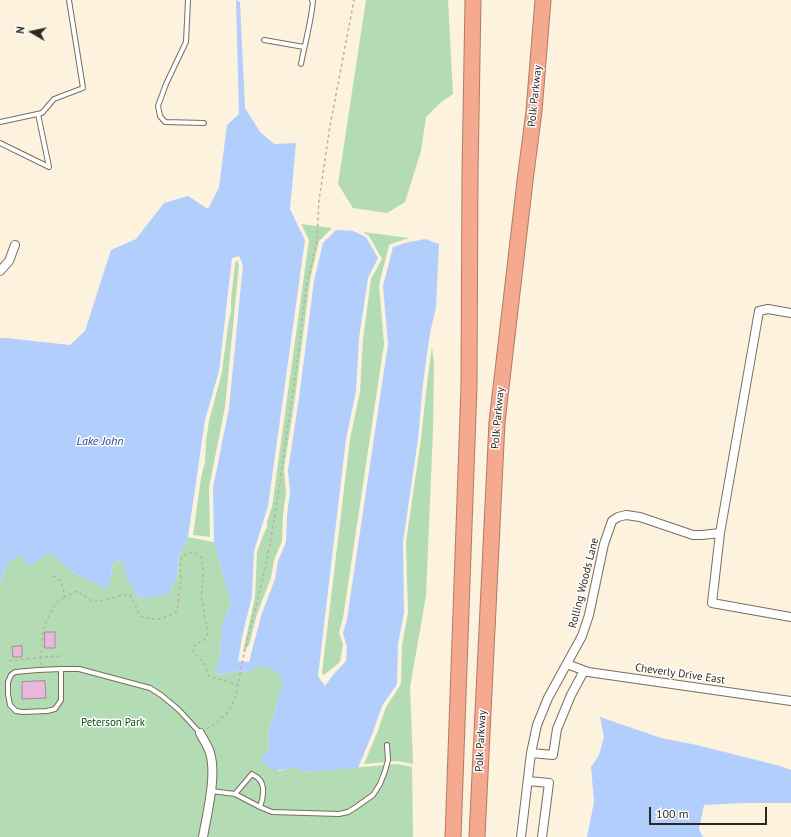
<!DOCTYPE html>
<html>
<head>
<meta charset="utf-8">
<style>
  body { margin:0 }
  #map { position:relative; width:791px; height:837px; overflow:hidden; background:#fcf2de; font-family:"PT Sans",sans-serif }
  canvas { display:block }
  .north { position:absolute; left:12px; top:12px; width:40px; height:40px; -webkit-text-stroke:3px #fff; paint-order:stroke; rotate:279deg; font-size:11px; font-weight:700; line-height:16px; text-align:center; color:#2c2820 }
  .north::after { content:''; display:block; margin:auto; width:14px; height:18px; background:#2c2820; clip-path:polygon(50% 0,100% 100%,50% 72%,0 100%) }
  .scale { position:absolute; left:649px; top:807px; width:118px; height:18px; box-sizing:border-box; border:2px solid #2c2820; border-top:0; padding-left:5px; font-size:12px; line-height:14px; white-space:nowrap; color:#2c2820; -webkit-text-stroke:3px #fff; paint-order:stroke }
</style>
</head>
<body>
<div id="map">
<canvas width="791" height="837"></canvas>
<div class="north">N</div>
<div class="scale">100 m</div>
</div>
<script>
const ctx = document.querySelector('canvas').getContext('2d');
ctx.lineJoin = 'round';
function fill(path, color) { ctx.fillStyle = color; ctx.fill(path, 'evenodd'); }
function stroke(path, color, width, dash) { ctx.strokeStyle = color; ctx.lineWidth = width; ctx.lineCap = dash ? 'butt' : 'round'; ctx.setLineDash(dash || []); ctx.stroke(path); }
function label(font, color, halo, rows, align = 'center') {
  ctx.font = font + ' "PT Sans",sans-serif'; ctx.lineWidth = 3; ctx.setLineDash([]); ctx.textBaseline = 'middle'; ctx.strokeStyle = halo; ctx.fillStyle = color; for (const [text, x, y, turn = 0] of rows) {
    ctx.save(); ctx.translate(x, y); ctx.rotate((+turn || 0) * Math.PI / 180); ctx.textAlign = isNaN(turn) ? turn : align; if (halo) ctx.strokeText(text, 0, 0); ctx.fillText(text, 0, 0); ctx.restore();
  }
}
fill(new Path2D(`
  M366,0H448L453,94L440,103L426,117L421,151L405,202L387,213L353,208L338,184Z
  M301,224L332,228L319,241L310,280L295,398L284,469L286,493L283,515L282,541L274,560L271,578L257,614L249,645L243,652L255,597L257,552L262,538L267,527V521L272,507L309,240Z
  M363,232L409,238L391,244L389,245L379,285L384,344L349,578L343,618L339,632L343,645L340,662L334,667L324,675L322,673L350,439L360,392L363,339L371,279L382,259L369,236Z
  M237,260L239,265L225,407L209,487L210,537L193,535L201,478L205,462L206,442L209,421L222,372L228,325L231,311V299L235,264Z
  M432,347L434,364L433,430L426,596L410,687L413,764L397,761L364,764L377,733L386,707L401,684L402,645L408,613L406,542L421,439L427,384Z
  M188,537L214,542L231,603L222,626L219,660L215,673L224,674L235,671L247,672L261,665L272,669L279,674L283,684L268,733L270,748L264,754L279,771L294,767L303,772L397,764L412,767L413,837H0V583L7,564L19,555L49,552L74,573L107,589L111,577L113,562L123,561L127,580L140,599L169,594L177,576L179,557Z`), '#b3dcb4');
fill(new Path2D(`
  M236,0L240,2L245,108L260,132L274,144L296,143L290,209L305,240L268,506L254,551L252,596L242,637L238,661L249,662L261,616L275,579L278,561L286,542L287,515L290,493L288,470L299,398L314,281L323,243L336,230L353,231L366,237L378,258L368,278L359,338L356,391L346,439L318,676L325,686L333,675L346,661L347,647L343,633L347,619L353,579L388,344L383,286L393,247L405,243L425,239L439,244L436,307L430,333L423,383L418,439L403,542L404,613L398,644L397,684L382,706L373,732L358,768L303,772L294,767C278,771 274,773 261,760L264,754L270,748L268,733L283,684L279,674L272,669L261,665L247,672L235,671L224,674L215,673L219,660L222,626L231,603L214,542L213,488L229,408L243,265L239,256L232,258L219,371L205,420L188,537L179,557L177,576L169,594L140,599L127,580L123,561L113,562L111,577L107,589L74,573L49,552L29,567L19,555L7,564L0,583V338H6L70,345L85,331L111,250L136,239L164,203L188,196L208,209L219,187L227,125L239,114Z
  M600,717L661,738L697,745L780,766L791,770V803H743L704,805L699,829L703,837H587L594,802L591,767L599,755L604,737Z`), '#b1cefd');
const building = new Path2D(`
  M45,632H55V648H45Z
  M22,646V657H13L12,647Z
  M45,681L46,698L22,699V682Z`);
fill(building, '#e9b7da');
stroke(building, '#a08d9a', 1);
const lane = new Path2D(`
  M188,0L186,42L166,84L158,106L160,116L165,122L204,123
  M264,40L304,47
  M301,64C305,43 311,23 313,1L312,0
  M0,122L42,113L54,99L83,88L69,0
  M0,143L49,167L38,114
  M61,669V700L55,709L47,711L23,712L16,711L10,705L8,694V682L11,675L15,672L38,670L61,669H79L150,688L161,695L179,710L200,733
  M211,791L235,794L260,807L272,812L339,814L348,812L356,807L373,795L380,784L385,771L388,760L387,745
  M235,794L252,774C254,776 256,776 258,778C266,785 263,799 260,807`);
const street = new Path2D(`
  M0,271L9,261L15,245
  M791,313L768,309L759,311L720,533L712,603L791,617
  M567,664L588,672L791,701
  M200,733C203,739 208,746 210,753C217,775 207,814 203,837
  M531,753L553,755L557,729L571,695L584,671
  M528,781L549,783L542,837
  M521,837L531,753L537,725L548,698L582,636L589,615L604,544L612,521L618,517L626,515L640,517L693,535H702L720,533`);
const highway = new Path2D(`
  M453,837L469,386L470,174L473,0
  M477,837L497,422L525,181L534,111L543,0`);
stroke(lane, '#776e5c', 6);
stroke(street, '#776e5c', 10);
stroke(highway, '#af7c68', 17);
stroke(new Path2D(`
  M53,576C63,579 63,588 65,597L77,591L94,602L129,594C135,601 136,608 140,616C155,621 163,620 177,611L181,576L180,567L181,559L186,554L194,552L201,557L203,567V582L201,595L208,633L204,640L195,644L193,652L204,663L209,676L238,685
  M9,661L41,657L60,656
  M41,665V657L43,631L46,622L56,603L65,597
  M207,729L216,723L227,713L232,706L236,695L243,658L260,590L268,554L276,509L297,363L306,287L317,240L319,200L330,126L354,0`), '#b9b1a1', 1.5, [3, 3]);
stroke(lane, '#fff', 4);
stroke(street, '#fff', 8);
stroke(highway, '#f5a98f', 15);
label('11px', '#2c2820', '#fff', [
  ["Polk Parkway",535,96,-84],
  ["Polk Parkway",498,418,-85],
  ["Rolling Woods Lane",584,583,-76],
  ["Cheverly Drive East",680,674,8],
  ["Polk Parkway",481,741,-87]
]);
label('11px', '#084814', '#fff', [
  ["Peterson Park",113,723]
]);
label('italic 12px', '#274881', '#fff', [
  ["Lake John",100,442]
]);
</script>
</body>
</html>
